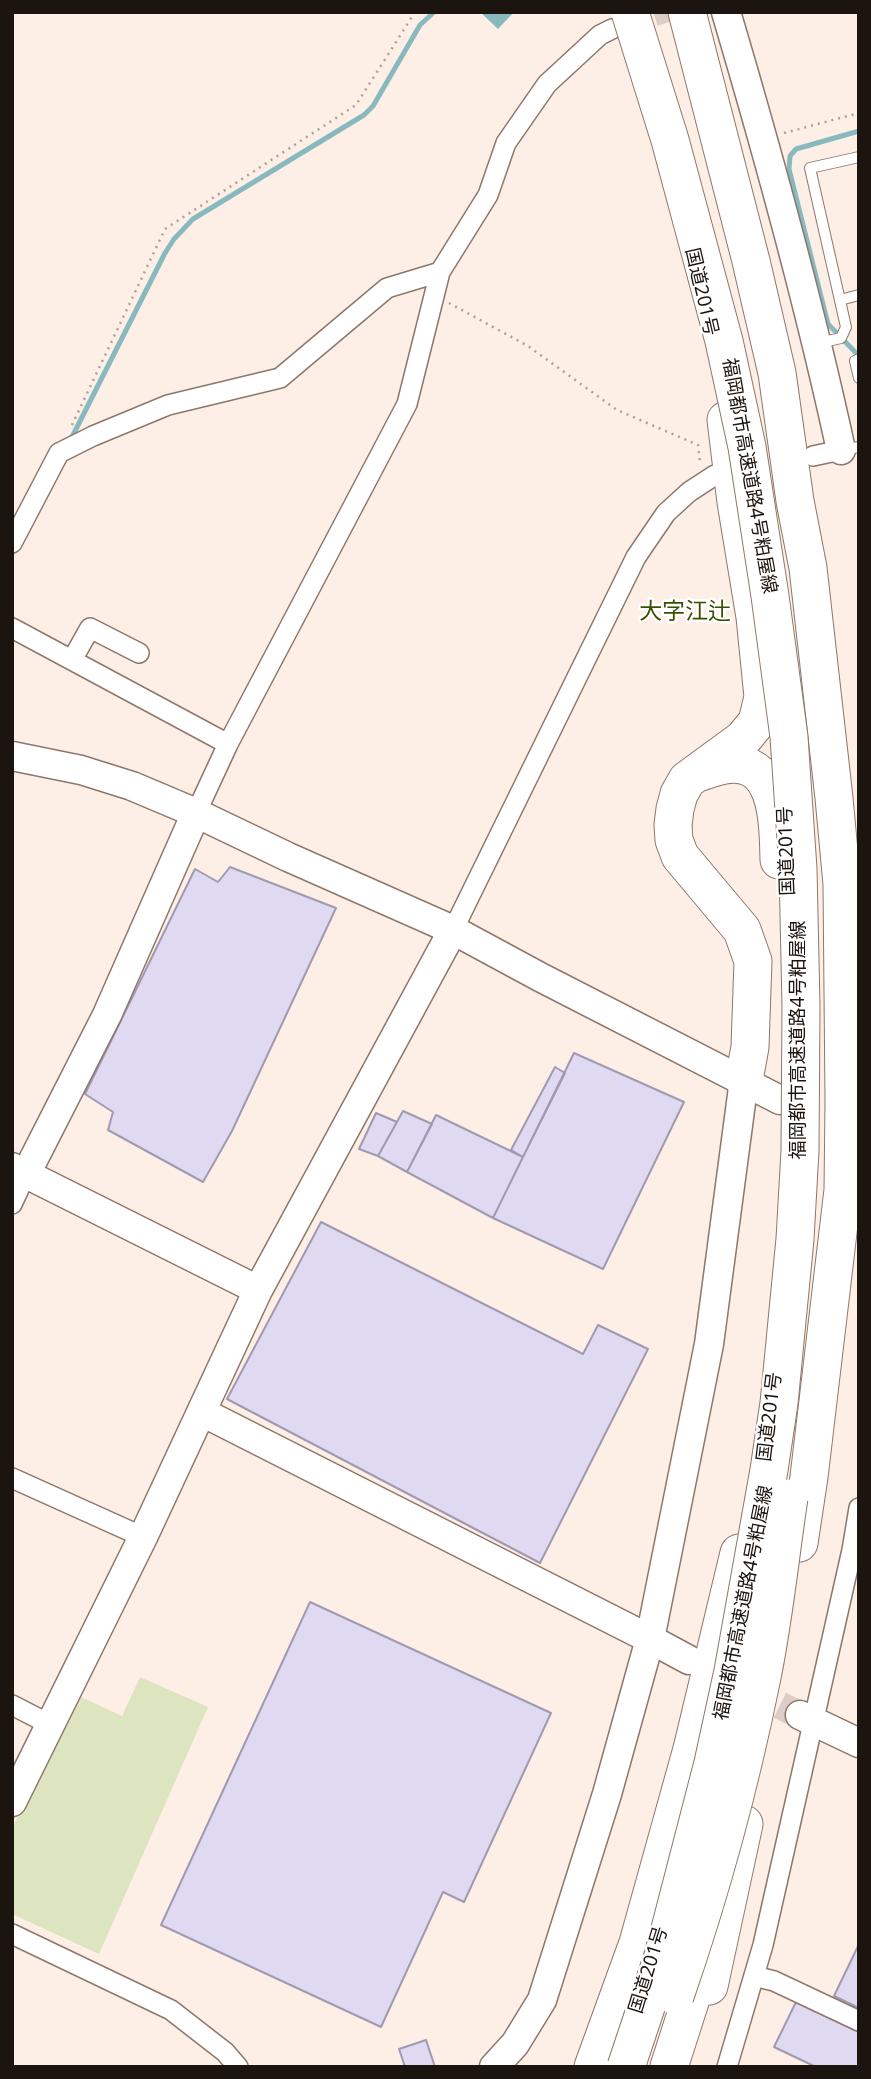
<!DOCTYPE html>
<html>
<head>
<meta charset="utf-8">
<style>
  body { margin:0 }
  #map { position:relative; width:871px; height:2079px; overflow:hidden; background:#feefe6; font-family:"Noto Sans",sans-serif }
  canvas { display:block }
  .frame { position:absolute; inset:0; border:14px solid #1c140f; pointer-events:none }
</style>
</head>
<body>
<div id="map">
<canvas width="871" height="2079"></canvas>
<div class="frame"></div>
</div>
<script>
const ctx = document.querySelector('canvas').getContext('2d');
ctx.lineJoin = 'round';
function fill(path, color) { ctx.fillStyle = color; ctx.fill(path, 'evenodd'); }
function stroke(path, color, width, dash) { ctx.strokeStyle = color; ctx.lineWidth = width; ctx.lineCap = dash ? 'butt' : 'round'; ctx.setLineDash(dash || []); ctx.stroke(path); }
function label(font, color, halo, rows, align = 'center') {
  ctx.font = font + ' "Noto Sans","Noto Sans JP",sans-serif'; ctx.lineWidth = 5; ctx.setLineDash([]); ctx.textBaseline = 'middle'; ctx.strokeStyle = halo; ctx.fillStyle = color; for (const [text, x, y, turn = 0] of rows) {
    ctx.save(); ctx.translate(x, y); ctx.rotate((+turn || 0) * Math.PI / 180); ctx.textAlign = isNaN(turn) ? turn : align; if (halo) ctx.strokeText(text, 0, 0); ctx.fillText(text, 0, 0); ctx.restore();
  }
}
fill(new Path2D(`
  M140,1677L208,1707L99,1954L12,1914V1828L81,1697L122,1716Z`), '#dce4c0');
fill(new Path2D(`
  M480,12H514L498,29Z`), '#88b9bf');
stroke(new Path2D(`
  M859,131L796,149L790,156L789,169L828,324L859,356
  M70,441L165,253L174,239L193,219L364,115L373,106L420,25L434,12`), '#88b9bf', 5);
const building = new Path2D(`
  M230,867L336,908L232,1131L203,1182L108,1130L113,1112L85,1094L195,869L218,882Z
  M574,1053L684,1102L603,1269L493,1218Z
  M555,1067L565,1073L523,1157L511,1150Z
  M403,1111L432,1124L407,1172L378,1156Z
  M376,1113L397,1122L378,1156L359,1149Z
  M436,1115L523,1157L493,1218L407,1172Z
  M321,1222L583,1354L598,1325L648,1349L540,1563L227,1399Z
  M310,1602L551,1713L464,1902L443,1892L381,2027L161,1925Z
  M859,1944V2008L834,1996Z
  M796,2002L859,2032V2067H816L774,2047Z
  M426,2040L435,2067H405L399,2049Z`);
fill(building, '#dfd9f2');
stroke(building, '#a09ab1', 2);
stroke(new Path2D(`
  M627,25L670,12`), '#dccec6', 19, [19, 10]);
stroke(new Path2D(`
  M742,1687L800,1715`), '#dccec6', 28, [28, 14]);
const lane = new Path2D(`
  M840,300L859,295
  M819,343L841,338L846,327L810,168L859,157
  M859,359L855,361L859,378
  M842,450L859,447`);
const street = new Path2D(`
  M813,456L841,450
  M12,543L59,453L93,436L168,405L280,378L387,288L440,272
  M12,628L228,744
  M72,660L90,628L139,653
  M196,813L228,744L407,404L440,272L488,195L506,143L547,84L600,35L612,29
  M453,930L636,557L666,513L689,492L715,475
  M12,1204L26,1174
  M12,1478L143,1537
  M12,1705L51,1725
  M12,1934L171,2010L225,2052L238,2067
  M754,1976L774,1981L859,2021
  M727,2067L763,1945L852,1550L859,1508`);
const secondary = new Path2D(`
  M726,12C769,157 809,302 841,450
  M12,756L81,770L132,786L196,813L288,857L453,930L540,977L780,1100
  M12,1167L258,1290
  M26,1174L107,1015L196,813
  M202,1412L650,1639L689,1660
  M800,1715L859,1743
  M12,1802L143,1537L258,1290L453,930
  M494,2067L515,2044L542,2000L607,1794L650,1639L709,1344L744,1080`);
const highway = new Path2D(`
  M687,12L751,261L777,373L795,501L808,568L834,798L842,884L844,1100L843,1190L809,1477L799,1543
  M726,420L736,502L755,617L763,697L757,722L743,739L687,780L679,794L675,809L673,825L674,840L680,856L742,930L753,961L750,1047L744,1080
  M698,773C707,770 716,766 725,765C779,757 778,823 779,860
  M709,1986L744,1824
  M593,2067L638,1943L692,1749L739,1553
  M669,2067L704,1958`);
stroke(lane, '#8d776a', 12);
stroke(street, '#8d776a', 22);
stroke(secondary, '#8d776a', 31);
stroke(highway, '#8d776a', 39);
stroke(new Path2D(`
  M784,133L859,113
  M449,303L528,346L617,410L698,445L700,462
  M72,425L165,229L356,105L415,12`), '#ada099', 2.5, [2, 5]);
stroke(lane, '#fff', 10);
stroke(street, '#fff', 19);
stroke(secondary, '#fff', 28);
stroke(highway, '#fff', 37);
const highwayBridge = new Path2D(`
  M675,1996C711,1892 740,1786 762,1677C774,1619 780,1557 789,1498
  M626,2067L663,1956L713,1763L733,1671L769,1470L779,1403L795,1239L800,1151L801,1006L798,869L789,737L770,596L747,447L724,341L670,140L630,12`);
stroke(highwayBridge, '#8d776a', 39, []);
stroke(highwayBridge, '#fff', 37);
label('19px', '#1c140f', '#fff', [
  ["国道201号",701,292,77],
  ["福岡都市高速道路4号粕屋線",749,476,80],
  ["国道201号",787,851,-92],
  ["福岡都市高速道路4号粕屋線",799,1040,-90],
  ["国道201号",770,1417,-83],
  ["福岡都市高速道路4号粕屋線",744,1603,-79],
  ["国道201号",649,1970,-73]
]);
label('23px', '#3a4e00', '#fff', [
  ["大字江辻",685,612]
]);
</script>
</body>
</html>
